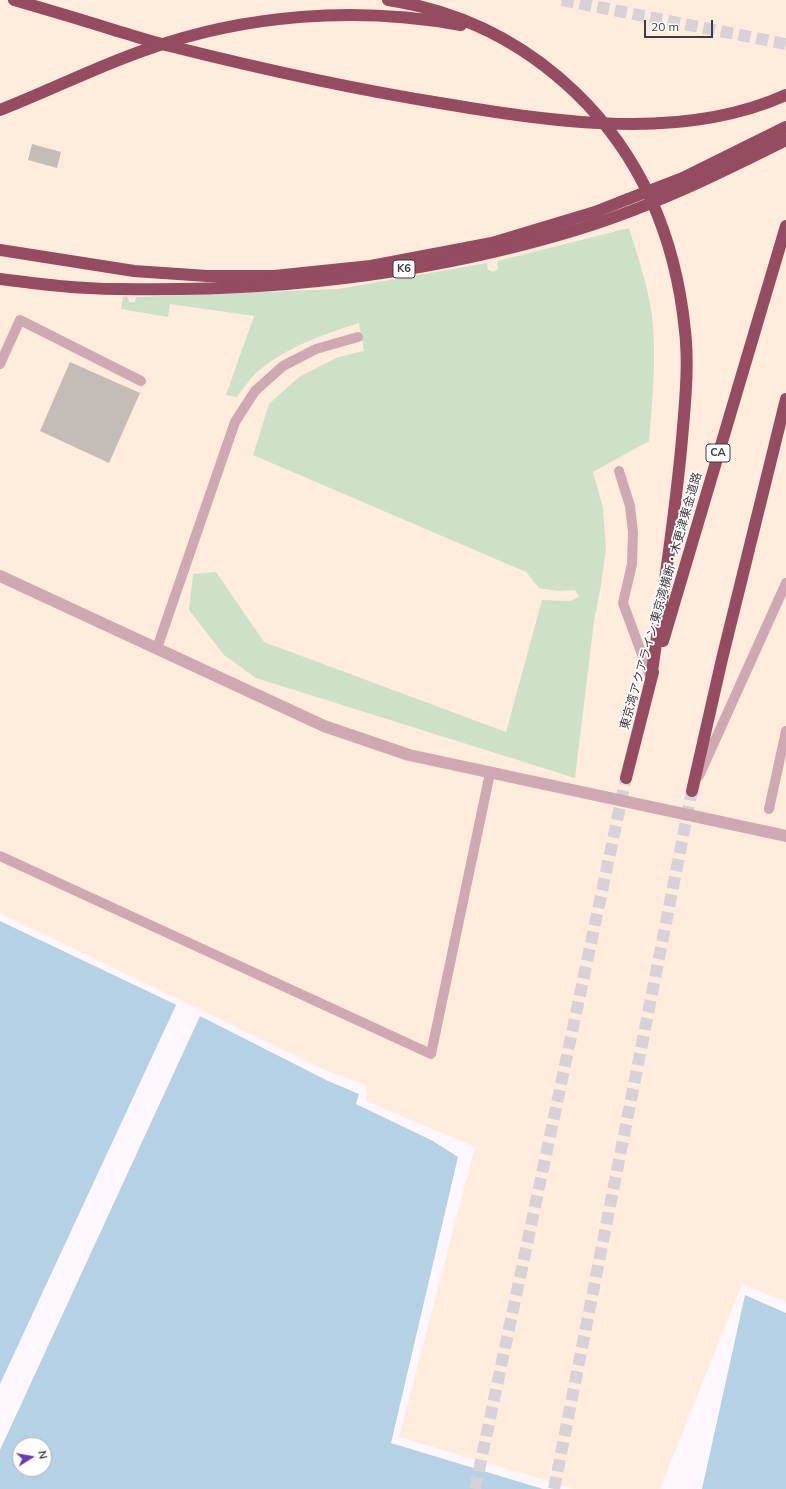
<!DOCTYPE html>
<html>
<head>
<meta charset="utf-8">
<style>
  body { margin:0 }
  #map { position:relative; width:786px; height:1489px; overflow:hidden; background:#fef7ff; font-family:Mulish,sans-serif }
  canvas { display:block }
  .north { position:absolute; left:12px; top:1437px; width:40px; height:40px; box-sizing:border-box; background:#fff; border:1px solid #b1b1b2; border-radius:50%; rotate:79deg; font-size:11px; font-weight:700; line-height:16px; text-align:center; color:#3d3b3e }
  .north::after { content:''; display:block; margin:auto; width:14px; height:18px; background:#683bb3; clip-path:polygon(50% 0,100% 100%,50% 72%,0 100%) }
  .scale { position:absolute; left:644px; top:20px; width:69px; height:18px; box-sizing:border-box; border:2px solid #3d3b3e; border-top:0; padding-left:5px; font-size:12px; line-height:14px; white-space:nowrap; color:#3d3b3e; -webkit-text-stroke:3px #fff; paint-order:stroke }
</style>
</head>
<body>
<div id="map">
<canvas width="786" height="1489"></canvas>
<div class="north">N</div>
<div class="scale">20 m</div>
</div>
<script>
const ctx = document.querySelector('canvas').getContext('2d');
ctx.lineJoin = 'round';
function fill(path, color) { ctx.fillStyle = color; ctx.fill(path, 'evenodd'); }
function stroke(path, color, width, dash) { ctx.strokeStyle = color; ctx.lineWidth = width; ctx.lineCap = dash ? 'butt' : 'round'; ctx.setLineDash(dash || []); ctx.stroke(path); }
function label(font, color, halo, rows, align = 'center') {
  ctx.font = font + ' Mulish,"Noto Sans JP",sans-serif'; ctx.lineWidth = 3.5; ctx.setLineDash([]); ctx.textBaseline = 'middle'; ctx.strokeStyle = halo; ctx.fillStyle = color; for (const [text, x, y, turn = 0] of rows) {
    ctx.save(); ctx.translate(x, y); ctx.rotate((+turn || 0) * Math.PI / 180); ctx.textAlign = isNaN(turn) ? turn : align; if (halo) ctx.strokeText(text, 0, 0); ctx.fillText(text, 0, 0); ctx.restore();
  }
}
fill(new Path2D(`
  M0,0H786V1302L742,1284L660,1489H575L399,1437L475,1147L366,1101V1085L331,1073L0,913Z`), '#ffecdc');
fill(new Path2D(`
  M629,228C638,257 648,286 652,316C657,358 652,400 649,441L593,472L603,508L606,548L601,585L594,621L575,778L256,678L224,655L189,610L193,574L216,572L264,642L506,732L542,600L570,601L579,597L575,590L558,591L539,588L526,572L253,455L269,404L299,377L338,357L364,351L359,323C322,335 286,347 256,373C249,380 243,389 237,397L226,395L254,316L170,304L168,317L121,309L123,297L127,296L130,303L135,302L136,297L338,289L487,263L488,270L493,272L498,269L497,261Z`), '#cde1c8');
fill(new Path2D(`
  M0,921L204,1018L328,1081L359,1094L356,1104L433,1141L458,1157L391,1443L543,1489H0ZM20,1445H44V1469H20Z
  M745,1295L786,1313V1489H702Z`), '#b4d1e5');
fill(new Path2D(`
  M177,1003L201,1014L0,1450V1384Z`), '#fef7ff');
fill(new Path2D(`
  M32,144L61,152L57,168L28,160Z
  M70,362L140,393L109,463L40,431Z`), '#c4bcb6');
stroke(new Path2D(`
  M562,0L786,44
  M475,1489L626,778
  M554,1489L692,791`), '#d7d1d8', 12, [12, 6]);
stroke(new Path2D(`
  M0,364L20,320L141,381
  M619,471L630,506L633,532L632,564L623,603L651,679
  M157,648L235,422L255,391L283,366L316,349L358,337
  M699,776L786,583
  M769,809L786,731
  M0,856L431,1054L490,773`), '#cfa9b1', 10);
stroke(new Path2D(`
  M0,576L324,726L409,755L786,836`), '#cfa9b1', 12);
stroke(new Path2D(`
  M388,0C461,11 523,42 576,93C642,157 676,240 685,331C689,366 685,403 682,439C675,519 662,599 651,679
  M0,110C49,91 96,67 145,50C246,14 356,6 461,25
  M0,250L134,271L207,276H274L371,266L492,243L595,212L628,199
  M663,641L786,226
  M626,778L653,672
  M692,791L722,659L786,399`), '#954b60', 12);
stroke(new Path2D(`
  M14,0C48,10 83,20 117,31C135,36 152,42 170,46C261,69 353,89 446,104C555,122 682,142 786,95
  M628,199L685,177L786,127
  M0,279C39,284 78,289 118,289C269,292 424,275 569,232C645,210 716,175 786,140`), '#954b60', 12);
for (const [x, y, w] of [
  [404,269,22],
  [718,453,24]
]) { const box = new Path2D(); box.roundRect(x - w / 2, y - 9, w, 18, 3); ctx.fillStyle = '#fff'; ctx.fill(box); stroke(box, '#3d3b3e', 1); }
label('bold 11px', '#3d3b3e', null, [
  ["K6",404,269],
  ["CA",718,453]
]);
label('12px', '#3d3b3e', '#fff', [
  ["東京湾アクアライン;東京湾横断・木更津東金道路",661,601,-74]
]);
</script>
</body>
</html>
